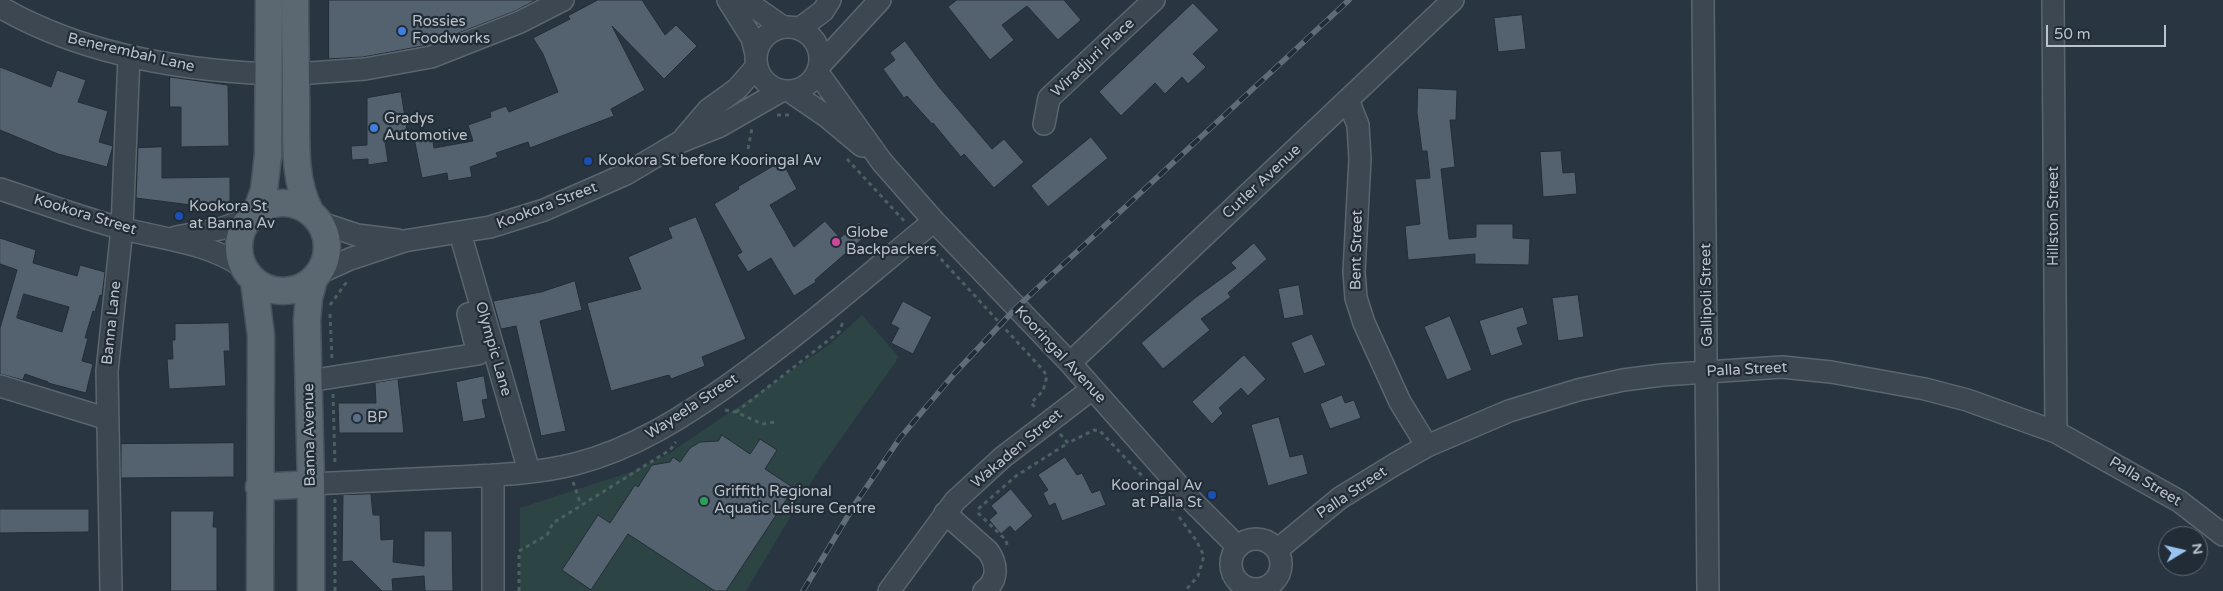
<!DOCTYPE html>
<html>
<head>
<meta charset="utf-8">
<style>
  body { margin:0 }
  #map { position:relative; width:2223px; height:591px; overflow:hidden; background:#293641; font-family:"Varela Round",sans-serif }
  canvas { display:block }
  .north { position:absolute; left:2158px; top:526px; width:50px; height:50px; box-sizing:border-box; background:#222c36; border:1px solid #5f6872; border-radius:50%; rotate:81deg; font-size:14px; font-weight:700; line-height:20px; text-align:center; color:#bac2cb }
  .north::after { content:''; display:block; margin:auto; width:18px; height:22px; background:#99c4f1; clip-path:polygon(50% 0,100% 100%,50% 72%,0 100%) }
  .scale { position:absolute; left:2046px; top:25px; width:120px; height:22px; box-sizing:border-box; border:2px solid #bac2cb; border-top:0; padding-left:6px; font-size:15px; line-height:18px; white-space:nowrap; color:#bac2cb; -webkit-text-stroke:4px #222c36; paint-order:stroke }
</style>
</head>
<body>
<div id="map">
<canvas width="2223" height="591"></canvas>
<div class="north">N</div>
<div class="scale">50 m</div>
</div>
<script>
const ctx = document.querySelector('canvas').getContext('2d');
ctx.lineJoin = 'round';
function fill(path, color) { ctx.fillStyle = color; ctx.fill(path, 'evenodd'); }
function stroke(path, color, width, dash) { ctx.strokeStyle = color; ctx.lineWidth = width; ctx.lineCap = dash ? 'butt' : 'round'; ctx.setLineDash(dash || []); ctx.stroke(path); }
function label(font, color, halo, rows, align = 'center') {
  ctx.font = font + ' "Varela Round",sans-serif'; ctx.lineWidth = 4.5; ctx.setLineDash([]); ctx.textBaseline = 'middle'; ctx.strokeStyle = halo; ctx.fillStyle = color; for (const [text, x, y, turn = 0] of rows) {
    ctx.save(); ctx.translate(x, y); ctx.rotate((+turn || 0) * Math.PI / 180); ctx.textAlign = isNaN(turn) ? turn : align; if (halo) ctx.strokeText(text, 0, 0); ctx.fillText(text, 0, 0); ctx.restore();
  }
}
fill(new Path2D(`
  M862,315L899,357L818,471L746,591H520V508L637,470L670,453L829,345Z`), '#2c4443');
const building = new Path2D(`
  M329,0H536L515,11L428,45L363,57L329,59Z
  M598,0H642L665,35L676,25L697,46L664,79L612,26L645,90L611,109L614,116L530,148L528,142L496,153L498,157L470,167L472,177L448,181L447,173L422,178L414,138L432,135L434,148L473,141L468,125L491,117L490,112L506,106L509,112L558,92L543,54L533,38L570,19L568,16Z
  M957,0H1064L1081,20L1058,40L1027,6L1002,25L1014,40L990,60L948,7Z
  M1193,3L1219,30L1193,54L1206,67L1188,84L1182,77L1165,94L1155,83L1121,116L1099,92Z
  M1522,15L1526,49L1498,52L1494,18Z
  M905,41L939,87L992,149L1004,139L1024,162L994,188L964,154L961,157L933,123L932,124L907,96L904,98L883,69L895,60L890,53Z
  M0,67L51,87L57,70L86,80L78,102L108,111L99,142L113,146L107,167L58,154L0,130Z
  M170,77L228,85L229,146L181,147V107H170Z
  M1418,88L1457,90L1456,120H1450L1455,167L1441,169L1449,239L1476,237V224H1513V238L1530,239L1529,265L1475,264V254L1408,260L1405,226L1420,224L1415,179L1430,178L1427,151H1422L1417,113Z
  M401,92L407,130L384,134L388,162L368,165V159L352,160L351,146L367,145V98Z
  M1091,137L1108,158L1048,207L1031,186Z
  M162,147V178L230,177V210L136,198L138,148Z
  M1561,151L1563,173L1575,172L1577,194L1543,197L1540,152Z
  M782,161L797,189L770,205L794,247L825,221L840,238L859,222L869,233L815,280L816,282L794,296L771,258L748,272L737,255L742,252L714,204L739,189L738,187Z
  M696,217L746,339L702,357L705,366L671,379L669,375L611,391L587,303L641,289L628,257L672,238L668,228Z
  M0,238L36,250L33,263L77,276L80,265L105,272L102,296L100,295L95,312L93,311L85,338H88L82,361L93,364L86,393L48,383V382L25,374L23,380L0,374V328L17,270L0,264ZM24,294L69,307L62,332L17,318Z
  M1254,243L1267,259L1228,293L1231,297L1201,319L1210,330L1163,369L1141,343L1195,298L1236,268L1231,263Z
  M575,281L582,310L540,321L566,431L541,436L516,326L501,329L493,301L541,292Z
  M1299,285L1304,315L1284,319L1278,289Z
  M1578,295L1584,337L1558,341L1552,298Z
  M903,301L932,317L913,354L891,343L899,328L891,324Z
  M1523,307L1528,324L1517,328L1523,345L1491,356L1479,321Z
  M1450,316L1472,370L1447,380L1424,327Z
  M229,323L230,351H224L226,386L169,389L167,359H173L172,340H175V324Z
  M1312,334L1326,365L1304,374L1291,343Z
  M1244,355L1266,379L1248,396L1241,388L1219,408L1223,413L1212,424L1192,402Z
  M484,376L488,399L482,400L486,418L463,422L456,382Z
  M398,379L404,433H339L338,403H376L375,383Z
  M1342,395L1345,403L1354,400L1361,418L1330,429L1320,404Z
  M1279,417L1290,457L1303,454L1308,474L1268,486L1251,425Z
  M722,435L750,454L760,439L777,450L765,469L794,488L726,591H715L628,534L591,590L562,570L598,515L610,523L635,485L638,487L652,465L670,462L673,457L680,462L690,448L700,442L718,441Z
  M234,443V477L121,478V444Z
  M1065,457L1077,475L1082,473L1092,493L1100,490L1106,505L1062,521L1055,503L1049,506L1043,493L1048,490L1038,475Z
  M1011,489L1033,516L1015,532L1010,526L1001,534L989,520L997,513L991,506Z
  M371,494L373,515H380L381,540L394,539L393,562L424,566V531H452L453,591H425L424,576L392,579L393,591H382L352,561L342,562L343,495Z
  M0,509H89V532L0,533Z
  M171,511H214L213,527H217V591H171Z`);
fill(building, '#54616e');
stroke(building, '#242e38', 1);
const minor = new Path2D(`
  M728,0L752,38L756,54
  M744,0L783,27
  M1703,0L1708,591
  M2053,0L2056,432
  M0,7C81,54 177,70 269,74
  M756 59a32 32 0 1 1 64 0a32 32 0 1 1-64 0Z
  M799,29L823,11L830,0
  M820,65L880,0
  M818,73L882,162L934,221L1070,363L1194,503L1238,547
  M296,74L365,69L431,57L520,22L563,0
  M791,92L826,116L862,146
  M1348,100L1358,125L1360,159L1354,272L1356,298L1364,323L1400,402L1427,446
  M1044,124L1049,98L1154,0
  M684,138L708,110L737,89L757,66
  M0,189C40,202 79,217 120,228C162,239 207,242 243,267
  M321,223L357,235L397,240
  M460,233L527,464
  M176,237L220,229L248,219
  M319,273L350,259L404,241L490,227L544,210L626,174L680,142L720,126L781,91
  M1070,363L1453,0
  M309,381L478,354L468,314L482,310
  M0,386L108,419
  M493,475V591
  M311,484C359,482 407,479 455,477C495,475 535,474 575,464C634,449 685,416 734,381C804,331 868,275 934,221
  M945,513L988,551C998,565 998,581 984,591
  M1231 564a25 25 0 1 1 50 0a25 25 0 1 1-50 0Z
  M1277,550L1340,498L1397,463L1427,446L1509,411L1578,390L1623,380L1662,375L1782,367L1831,372L1925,389L1967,400L2056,432L2179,501L2223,535
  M111,591L107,371L122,228L129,56
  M889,591L955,501L1003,457L1092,389`);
const major = new Path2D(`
  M295,0C295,32 296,65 296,97C297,135 292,177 310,211
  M239 247a44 44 0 1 1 88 0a44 44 0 1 1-88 0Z
  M257,210L264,190L268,155L269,0
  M254,281L261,336L260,591
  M259,487L311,484
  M311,591V484L307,320L309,298L314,279`);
stroke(minor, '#5b656e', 24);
stroke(major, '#4a535d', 29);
stroke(new Path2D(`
  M777,115H793
  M748,149L752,128
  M847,159L906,223
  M930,247L1043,370L1047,376L1043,391L1031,403L1037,409
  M330,305L348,280
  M330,314L332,360
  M333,394L335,465
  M725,410L736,412L762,424L776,422
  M736,412L839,332L843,322
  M1060,434L1068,443L1094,430L1100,431L1174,510
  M573,482L581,505
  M335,499V591
  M1179,517L1196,540L1204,556L1198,576L1185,591
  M1007,545L1006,540L979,514L978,509L1016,476L1068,443
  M519,591V551L547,535L553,523L670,450L676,442`), '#4b6060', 3, [4, 4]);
stroke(minor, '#3d4751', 21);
stroke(major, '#5b6771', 26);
const rail = new Path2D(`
  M803,591L855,504L900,438L954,374L1016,308L1349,0`);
stroke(rail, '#606c78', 5.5);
stroke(rail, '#222c36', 4, [11]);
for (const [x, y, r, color] of [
  [402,31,5,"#3f7fe0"],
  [374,128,5,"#3f7fe0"],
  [588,161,5,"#1a4fb4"],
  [179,216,5,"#1a4fb4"],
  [836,242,5,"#d1479c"],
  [357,418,5,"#5c6f8a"],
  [1212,495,5,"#1a4fb4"],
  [704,501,5,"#2e9e5b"]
]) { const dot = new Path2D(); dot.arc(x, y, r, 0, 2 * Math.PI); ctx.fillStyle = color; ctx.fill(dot); stroke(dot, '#222c36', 2); }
label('15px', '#bac2cb', '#222c36', [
  ["Rossies",412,22],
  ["Foodworks",412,39],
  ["Gradys",384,119],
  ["Automotive",384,136],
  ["Kookora St before Kooringal Av",598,161],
  ["Kookora St",189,207],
  ["at Banna Av",189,224],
  ["Globe",846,233],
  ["Backpackers",846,250],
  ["BP",367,418],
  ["Kooringal Av",1202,486,"right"],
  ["at Palla St",1202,503,"right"],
  ["Griffith Regional",714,492],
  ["Aquatic Leisure Centre",714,509]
], 'left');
label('15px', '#bac2cb', '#222c36', [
  ["Benerembah Lane",131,53,13],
  ["Wiradjuri Place",1093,58,-43],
  ["Cutler Avenue",1262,182,-43],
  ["Kookora Street",547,206,-21],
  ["Kookora Street",85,215,17],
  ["Hillston Street",2054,216,-90],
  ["Bent Street",1357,250,-89],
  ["Gallipoli Street",1707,295,-91],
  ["Banna Lane",112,323,-84],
  ["Olympic Lane",493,349,74],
  ["Kooringal Avenue",1060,355,47],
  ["Palla Street",1747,370,-3],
  ["Wayeela Street",692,407,-33],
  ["Banna Avenue",310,435,-91],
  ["Wakaden Street",1017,449,-40],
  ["Palla Street",2145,482,31],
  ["Palla Street",1352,493,-34]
]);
</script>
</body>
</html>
